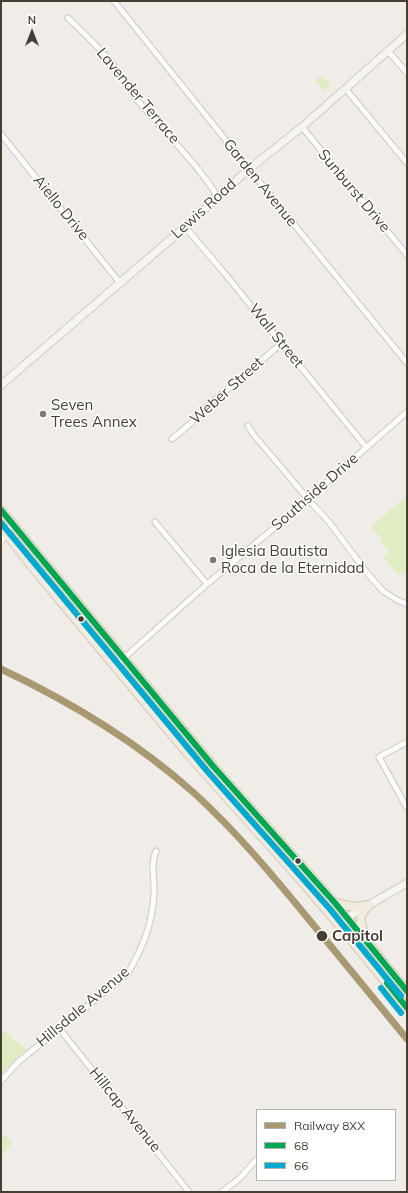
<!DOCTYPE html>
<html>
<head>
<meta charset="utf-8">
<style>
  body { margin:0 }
  #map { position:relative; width:408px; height:1193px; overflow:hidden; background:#f0ede8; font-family:Mulish,sans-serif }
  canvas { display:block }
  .frame { position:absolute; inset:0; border:2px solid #473e33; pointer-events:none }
  .legend { position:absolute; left:256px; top:1109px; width:140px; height:72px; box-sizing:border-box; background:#fff; border:1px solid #b5b2ad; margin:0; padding:5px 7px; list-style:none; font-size:12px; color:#473e33 }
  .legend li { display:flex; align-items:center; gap:8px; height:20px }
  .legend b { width:20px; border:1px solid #b5b2ad }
  .north { position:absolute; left:12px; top:12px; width:40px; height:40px; -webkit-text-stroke:3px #fff; paint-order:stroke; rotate:0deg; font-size:11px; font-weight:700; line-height:16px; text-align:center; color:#473e33 }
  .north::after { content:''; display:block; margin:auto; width:14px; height:18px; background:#473e33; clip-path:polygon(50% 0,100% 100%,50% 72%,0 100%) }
</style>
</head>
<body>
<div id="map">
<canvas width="408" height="1193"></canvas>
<div class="frame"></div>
<ul class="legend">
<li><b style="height:5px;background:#a99973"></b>Railway 8XX</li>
<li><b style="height:5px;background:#00a651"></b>68</li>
<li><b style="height:5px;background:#00a9ce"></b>66</li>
</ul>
<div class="north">N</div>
</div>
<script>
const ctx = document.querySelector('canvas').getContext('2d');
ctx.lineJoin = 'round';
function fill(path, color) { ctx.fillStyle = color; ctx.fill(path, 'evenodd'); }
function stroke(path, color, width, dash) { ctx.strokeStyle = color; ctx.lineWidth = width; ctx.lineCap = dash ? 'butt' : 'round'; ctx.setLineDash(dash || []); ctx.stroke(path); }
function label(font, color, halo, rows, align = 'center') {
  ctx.font = font + ' Mulish,sans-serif'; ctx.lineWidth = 3; ctx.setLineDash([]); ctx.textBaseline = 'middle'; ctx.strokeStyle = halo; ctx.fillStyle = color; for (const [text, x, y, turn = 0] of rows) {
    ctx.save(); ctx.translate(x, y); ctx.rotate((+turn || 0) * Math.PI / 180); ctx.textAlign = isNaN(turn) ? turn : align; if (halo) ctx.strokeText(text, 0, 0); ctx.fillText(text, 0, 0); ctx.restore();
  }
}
fill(new Path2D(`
  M321,76L324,77L331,86L324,91L315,80Z
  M407,495V573L398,574L383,557L389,552L380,541L382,539L371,527Z
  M1,1029L26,1049L1,1074Z
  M4,1135L13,1142L1,1157V1137Z`), '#e0edc4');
const street = new Path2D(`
  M114,1L249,169L407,363
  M68,18C84,33 100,48 114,66C122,78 129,90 138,101C165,133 195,161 218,197
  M388,51L407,73
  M345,88L407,163
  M302,127L407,255
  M1,134L120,283
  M185,227L221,269L366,447
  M248,426L253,434L308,499L329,522L368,574L383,591L397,600L407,604
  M172,439L192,422L204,409L282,343
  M155,522L207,584
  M1,542L12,524
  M115,666L207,584L280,523L407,412
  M407,742L379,757L407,808
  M59,1028L189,1192
  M1,1081L18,1062L128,973C143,947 152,925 154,894C155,880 150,865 156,851
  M222,1192L240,1178L257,1159`);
const secondary = new Path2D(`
  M1,385L185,227L249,169L302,127L407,34
  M339,925L353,914L407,883`);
const primary = new Path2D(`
  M1,510L213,766L335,903L407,991
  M1,527L38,574L188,754L305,885L339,925L407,1008
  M335,903L355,907L369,905
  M366,938C361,921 356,920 369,905`);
stroke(street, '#ccc9c4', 7);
stroke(secondary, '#d1ccbf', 9);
stroke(primary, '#d4c8b3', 10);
stroke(street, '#fdfcfc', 5);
stroke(secondary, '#f6f4ee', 7);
stroke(primary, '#f1ebe2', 8);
stroke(new Path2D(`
  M1,510L213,766L335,903L407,991
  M387,983L407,1008`), '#00a651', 6);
stroke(new Path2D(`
  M1,523L207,771L329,908L401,996
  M381,988L401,1013`), '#00a9ce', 6);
stroke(new Path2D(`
  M1,669C71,702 136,741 194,793C237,832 274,877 311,922C343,961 375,1000 407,1039`), '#a99973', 7);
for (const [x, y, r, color] of [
  [43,414,4,"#827b72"],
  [213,560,4,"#827b72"],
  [81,619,3.5,"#473e33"],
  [298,861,3.5,"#473e33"],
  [322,936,6,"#473e33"]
]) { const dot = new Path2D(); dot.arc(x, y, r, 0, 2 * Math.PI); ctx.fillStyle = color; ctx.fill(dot); stroke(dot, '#fff', 1.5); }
label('15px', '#473e33', '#fff', [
  ["Lavender Terrace",138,96,50],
  ["Garden Avenue",260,183,51],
  ["Sunburst Drive",354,191,50],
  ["Aiello Drive",61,208,51],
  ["Lewis Road",204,209,-42],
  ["Wall Street",276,336,51],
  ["Weber Street",227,391,-42],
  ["Southside Drive",315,492,-41],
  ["Hillsdale Avenue",83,1007,-40],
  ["Hillcap Avenue",125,1110,51]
]);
label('15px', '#473e33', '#fff', [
  ["Seven",51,405],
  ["Trees Annex",51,422],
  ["Iglesia Bautista",221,551],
  ["Roca de la Eternidad",221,568]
], 'left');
label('bold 15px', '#473e33', '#fff', [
  ["Capitol",332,936]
], 'left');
</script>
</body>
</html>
